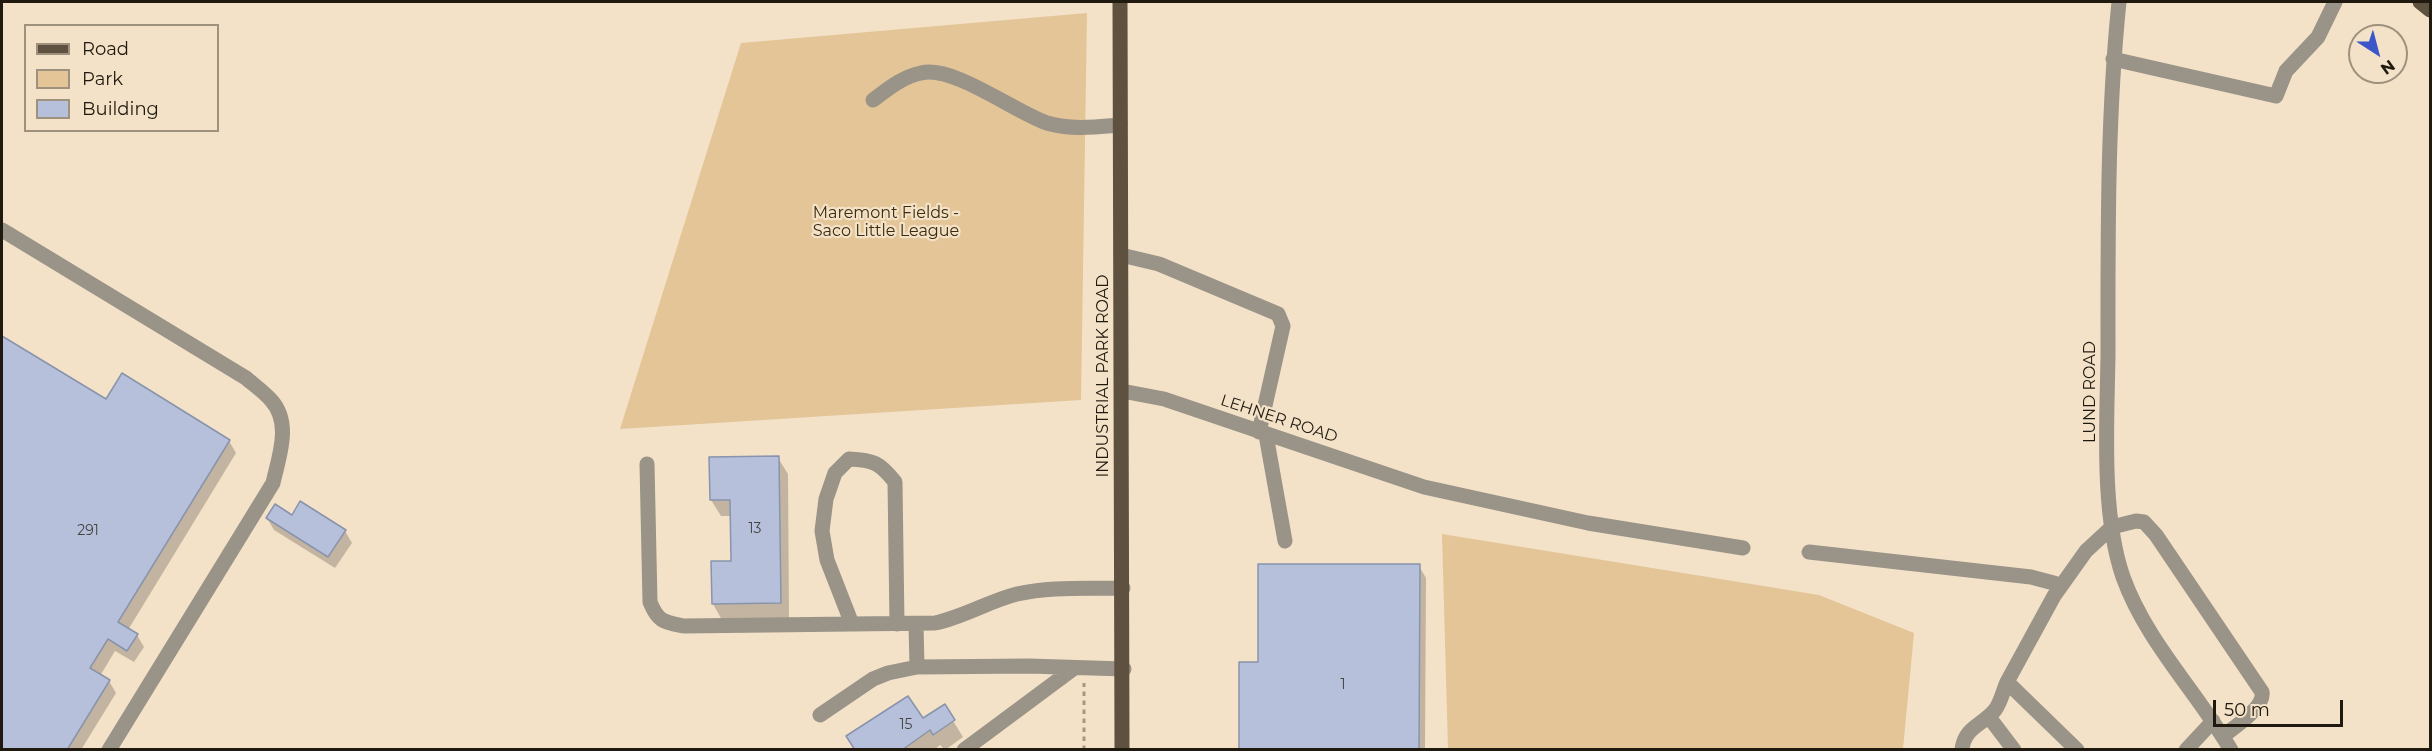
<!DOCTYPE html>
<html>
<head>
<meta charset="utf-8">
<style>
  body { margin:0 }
  #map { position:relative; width:2432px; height:751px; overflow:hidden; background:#f3e2c8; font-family:Montserrat,sans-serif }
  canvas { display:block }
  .frame { position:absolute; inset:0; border:3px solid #1f190f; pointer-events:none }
  .legend { position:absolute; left:24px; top:24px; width:195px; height:108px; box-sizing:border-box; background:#f3e2c8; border:2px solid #9e927e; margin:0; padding:8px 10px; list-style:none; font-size:18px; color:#1f190f }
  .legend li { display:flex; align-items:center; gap:12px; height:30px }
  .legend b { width:30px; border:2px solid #9e927e }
  .north { position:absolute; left:2348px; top:24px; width:60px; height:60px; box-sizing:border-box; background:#f3e2c8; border:2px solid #9e927e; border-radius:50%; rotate:144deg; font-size:16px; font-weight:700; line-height:24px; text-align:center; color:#1f190f }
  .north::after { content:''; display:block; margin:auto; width:21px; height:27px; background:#3a56c8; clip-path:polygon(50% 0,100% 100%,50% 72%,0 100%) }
  .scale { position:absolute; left:2213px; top:700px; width:130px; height:27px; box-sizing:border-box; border:3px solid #1f190f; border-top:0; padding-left:8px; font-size:18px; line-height:21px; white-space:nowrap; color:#1f190f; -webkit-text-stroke:4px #f3e2c8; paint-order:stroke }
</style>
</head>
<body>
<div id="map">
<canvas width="2432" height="751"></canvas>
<div class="frame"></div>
<ul class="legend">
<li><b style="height:8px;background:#5e513f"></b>Road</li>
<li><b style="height:16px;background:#e3c597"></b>Park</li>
<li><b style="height:16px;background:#b6c0db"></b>Building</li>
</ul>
<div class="north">N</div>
<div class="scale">50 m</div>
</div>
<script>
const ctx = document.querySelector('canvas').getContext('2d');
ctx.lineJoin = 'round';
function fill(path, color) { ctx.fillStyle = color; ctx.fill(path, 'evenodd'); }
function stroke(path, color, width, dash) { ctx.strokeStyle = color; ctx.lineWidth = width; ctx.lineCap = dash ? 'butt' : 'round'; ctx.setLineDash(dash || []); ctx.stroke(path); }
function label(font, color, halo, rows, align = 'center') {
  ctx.font = font + ' Montserrat,sans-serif'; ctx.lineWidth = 4.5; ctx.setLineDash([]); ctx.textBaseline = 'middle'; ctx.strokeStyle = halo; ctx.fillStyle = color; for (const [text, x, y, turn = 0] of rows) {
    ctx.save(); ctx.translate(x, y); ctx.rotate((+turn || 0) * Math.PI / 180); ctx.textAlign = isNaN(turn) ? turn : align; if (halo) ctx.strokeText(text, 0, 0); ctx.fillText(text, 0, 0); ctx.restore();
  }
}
fill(new Path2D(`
  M1087,13L1081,400L620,429L741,43Z
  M1442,534L1819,595L1914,633L1903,749H1448Z`), '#e3c597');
fill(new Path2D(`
  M2,338L106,401L229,441L236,453L128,630L137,635L144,647L134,662L115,651L100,676L109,681L116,693L81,750H2Z
  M778,458L788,474L789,619L722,620L713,604L732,562V516H721L711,500Z
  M292,517L345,531L352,543L335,568L274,530L267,518Z
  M1419,566L1426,578L1425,750H1240L1259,663Z
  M944,706L963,737L945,750L940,745L934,750H856L922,720Z`), '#0003');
const building = new Path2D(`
  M2,336L106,399L122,373L230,440L118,622L138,634L127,651L108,639L90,668L110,680L67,750H2Z
  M779,456L781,603L712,604L711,561H731L730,500H710L709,457Z
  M300,501L346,530L328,557L266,518L275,504L292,515Z
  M1258,564H1420L1419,750H1239V662H1258Z
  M908,696L923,718L945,704L955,720L933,735L930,730L902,750H855L846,736Z`);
fill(building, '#b6c0db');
stroke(building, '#8993ac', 1.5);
stroke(new Path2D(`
  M1084,750V683`), '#a49783', 3, [4.5, 4.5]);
stroke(new Path2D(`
  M2119,2C2107,119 2108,237 2108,355C2107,423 2101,513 2123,577C2146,641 2197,692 2231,750
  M2113,59L2276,96L2286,71L2318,37L2335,2
  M873,100C888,89 902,77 921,73C953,65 1013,111 1047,123C1070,130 1096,127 1120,125
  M2,230L246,378C254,385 264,392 271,400C292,423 279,456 273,483L109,750
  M1121,255L1159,264L1278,314L1283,326L1259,432
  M1122,391L1164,399L1424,487L1588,523L1743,548
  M1266,435L1285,541
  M647,464L650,602C658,622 664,622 684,626L935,623C964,617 989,601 1017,594C1051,586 1088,589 1123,588
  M1809,552L2031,577L2061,585
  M852,624L827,560L822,531L826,499L835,473L849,459C874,460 880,463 895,482L897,624
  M916,624L917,667
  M820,715L873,679L888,673L917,667L1029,666L1124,669
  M1989,717L2014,750
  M964,750L1073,669
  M1962,750C1964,727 1983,725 1995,710C2001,702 2003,691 2007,682
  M2077,750L2007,682L2054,596L2086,551L2112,527L2136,521L2144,522L2156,535L2262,692C2265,707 2235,727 2223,736
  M2186,750L2213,721`), '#9a9388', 15);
stroke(new Path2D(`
  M1120,2L1122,750
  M2420,2L2430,10`), '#5e513f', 15);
label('14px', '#454342', null, [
  ["13",755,529],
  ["291",88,531],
  ["1",1343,685],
  ["15",906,725]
]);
label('16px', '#3d2b0e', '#f3e2c8', [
  ["Maremont Fields -",886,213],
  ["Saco Little League",886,231]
]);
label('16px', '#1f190f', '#f3e2c8', [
  ["INDUSTRIAL PARK ROAD",1103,376,-90],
  ["LUND ROAD",2090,392,-90],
  ["LEHNER ROAD",1279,419,18]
]);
</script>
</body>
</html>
